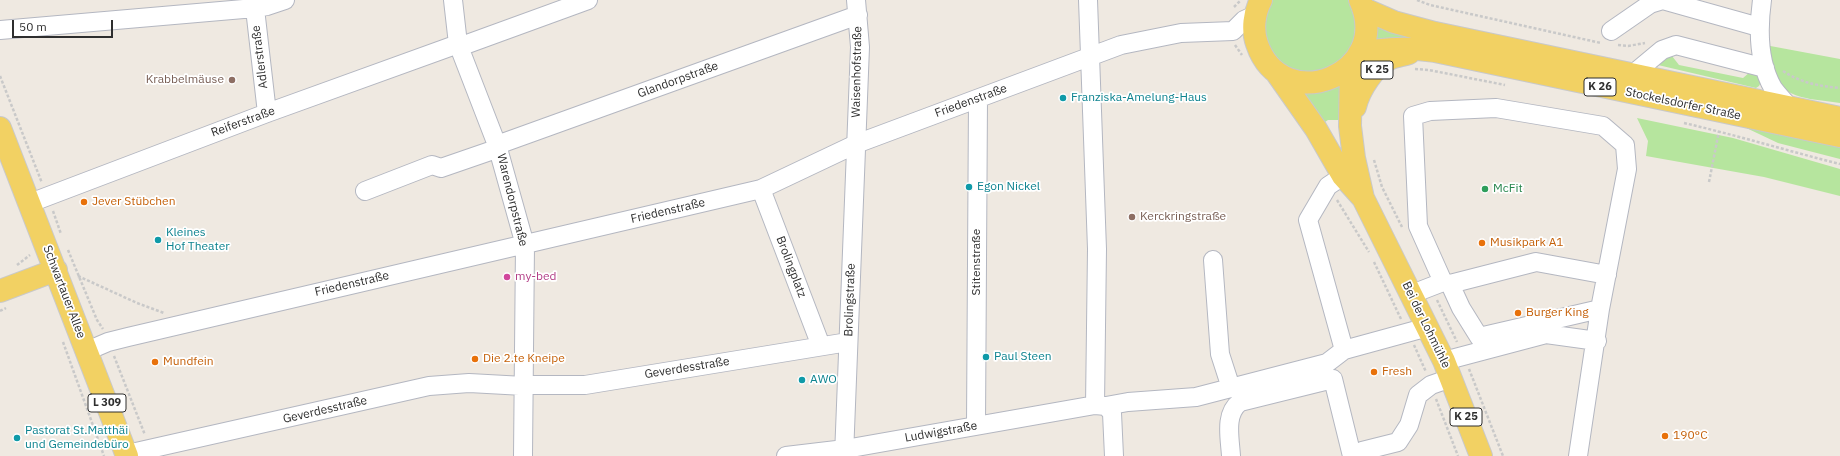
<!DOCTYPE html>
<html>
<head>
<meta charset="utf-8">
<style>
  body { margin:0 }
  #map { position:relative; width:1840px; height:456px; overflow:hidden; background:#efe9e1; font-family:"IBM Plex Sans",sans-serif }
  canvas { display:block }
  .scale { position:absolute; left:12px; top:20px; width:101px; height:18px; box-sizing:border-box; border:2px solid #2e2e2e; border-top:0; padding-left:5px; font-size:12px; line-height:14px; white-space:nowrap; color:#2e2e2e; -webkit-text-stroke:3px #fff; paint-order:stroke }
</style>
</head>
<body>
<div id="map">
<canvas width="1840" height="456"></canvas>
<div class="scale">50 m</div>
</div>
<script>
const ctx = document.querySelector('canvas').getContext('2d');
ctx.lineJoin = 'round';
function fill(path, color) { ctx.fillStyle = color; ctx.fill(path, 'evenodd'); }
function stroke(path, color, width, dash) { ctx.strokeStyle = color; ctx.lineWidth = width; ctx.lineCap = dash ? 'butt' : 'round'; ctx.setLineDash(dash || []); ctx.stroke(path); }
function label(font, color, halo, rows, align = 'center') {
  ctx.font = font + ' "IBM Plex Sans",sans-serif'; ctx.lineWidth = 3.5; ctx.setLineDash([]); ctx.textBaseline = 'middle'; ctx.strokeStyle = halo; ctx.fillStyle = color; for (const [text, x, y, turn = 0] of rows) {
    ctx.save(); ctx.translate(x, y); ctx.rotate((+turn || 0) * Math.PI / 180); ctx.textAlign = isNaN(turn) ? turn : align; if (halo) ctx.strokeText(text, 0, 0); ctx.fillText(text, 0, 0); ctx.restore();
  }
}
fill(new Path2D(`
  M1273,0H1348C1356,13 1356,23 1354,38C1343,88 1268,82 1265,32C1264,20 1266,10 1273,0Z
  M1374,26H1378L1422,39L1372,43Z
  M1765,45L1840,59V103C1822,100 1797,100 1783,88C1772,79 1769,58 1765,45Z
  M1668,56H1672L1679,65L1743,78L1750,72L1758,73L1762,80L1759,86L1756,88L1658,65L1659,63Z
  M1342,83L1344,120H1328L1322,124L1303,93Z
  M1637,118L1733,138L1840,169V196L1764,177L1646,156L1648,141Z
  M1740,125L1840,146V159L1778,143Z`), '#b6e59e');
const minor = new Path2D(`
  M254,0L267,113
  M453,0L458,44L497,145L525,245L523,456
  M1088,0L1097,249L1095,405
  M1762,0C1758,29 1758,62 1773,88C1778,95 1785,102 1791,109
  M0,30L255,8L267,6L285,0
  M1611,31L1650,4L1663,0L1759,27
  M459,47L588,0
  M1632,75L1662,50L1676,45L1765,68
  M497,145L858,15
  M1343,176L1328,186L1308,220L1344,350L1428,327
  M761,189L821,346
  M365,191L432,165L441,168L499,148
  M30,203L267,113L458,44
  M1213,260L1220,354L1231,388
  M1443,282L1418,226L1413,116L1430,111L1496,108L1603,126L1625,145L1627,169L1600,309L1578,456
  M1450,284L1461,308L1479,337L1600,309
  M1412,294L1443,282L1450,284L1536,262L1607,275
  M87,351L108,342L128,337L761,189L856,144L1121,45L1181,33L1233,31L1244,20L1255,15
  M1444,361L1546,334L1597,341
  M524,385H585L848,342
  M1106,406L1128,402L1196,397L1327,363L1344,350
  M976,425L978,99
  M127,454L429,386L469,383L524,386
  M786,456L845,449L1095,405L1106,406L1112,413L1114,456
  M844,456L860,47L856,0
  M1231,456C1230,438 1224,414 1240,402L1333,379L1352,456
  M1358,456L1362,451L1398,442L1409,425L1418,395L1431,385L1451,378`);
const major = new Path2D(`
  M1261,0C1254,13 1252,30 1257,44C1282,118 1394,75 1360,0
  M1364,9L1394,22L1435,33L1840,118
  M1360,52C1387,49 1408,47 1435,51L1840,136
  M1351,65L1350,126L1354,158L1363,198L1444,361L1481,456
  M1276,72L1316,129L1343,176L1361,196
  M1355,107C1359,90 1374,66 1391,58C1396,56 1403,55 1409,53
  M0,128L127,456
  M0,291L56,270`);
stroke(minor, '#b4b7c1', 20);
stroke(major, '#c9c9c9', 24);
stroke(new Path2D(`
  M1417,0L1430,5L1601,43
  M1234,7L1241,0
  M1235,45L1242,55
  M1618,45L1628,46L1645,43
  M1415,69L1429,70L1505,85
  M1783,71C1801,83 1819,86 1840,88
  M0,76L42,183
  M1684,123C1736,135 1788,151 1840,164
  M1374,160L1382,187L1402,227
  M1709,182L1719,131
  M1337,200L1369,252
  M53,211L61,234
  M68,250L97,320L103,329
  M1374,262L1401,319
  M17,265L30,255
  M78,276L137,303L164,313
  M1437,300L1457,342
  M0,311L6,308
  M63,342L104,456
  M1414,345L1426,372
  M114,356L145,435
  M1469,369L1503,456
  M1436,399L1458,456`), '#c9c9c9', 2.5, [3, 2]);
stroke(minor, '#fff', 18);
stroke(major, '#f2d163', 22);
for (const [x, y, r, color] of [
  [232,80,4,"#8d6e63"],
  [1063,98,4,"#0f9aa8"],
  [969,187,4,"#0f9aa8"],
  [1485,189,4,"#2e9e5b"],
  [84,202,4,"#e8710a"],
  [1132,217,4,"#8d6e63"],
  [158,240,4,"#0f9aa8"],
  [1482,243,4,"#e8710a"],
  [507,277,4,"#d1479c"],
  [1518,313,4,"#e8710a"],
  [986,357,4,"#0f9aa8"],
  [475,359,4,"#e8710a"],
  [155,362,4,"#e8710a"],
  [1374,372,4,"#e8710a"],
  [802,380,4,"#0f9aa8"],
  [1665,436,4,"#e8710a"],
  [17,438,4,"#0f9aa8"]
]) { const dot = new Path2D(); dot.arc(x, y, r, 0, 2 * Math.PI); ctx.fillStyle = color; ctx.fill(dot); stroke(dot, '#fff', 1.5); }
for (const [x, y, w] of [
  [1377,70,32],
  [1600,87,32],
  [107,403,38],
  [1466,417,32]
]) { const box = new Path2D(); box.roundRect(x - w / 2, y - 9, w, 18, 3); ctx.fillStyle = '#fff'; ctx.fill(box); stroke(box, '#2e2e2e', 1); }
label('bold 11px', '#2e2e2e', null, [
  ["K 25",1377,70],
  ["K 26",1600,87],
  ["L 309",107,403],
  ["K 25",1466,417]
]);
label('12px', '#2e2e2e', '#fff', [
  ["Adlerstraße",260,57,-97],
  ["Waisenhofstraße",857,72,-89],
  ["Glandorpstraße",678,80,-20],
  ["Friedenstraße",971,101,-20],
  ["Stockelsdorfer Straße",1683,104,12],
  ["Reiferstraße",243,122,-20],
  ["Warendorpstraße",512,200,76],
  ["Friedenstraße",668,211,-13],
  ["Stitenstraße",977,262,-90],
  ["Brolingplatz",791,267,69],
  ["Friedenstraße",352,284,-13],
  ["Schwartauer Allee",64,292,69],
  ["Brolingstraße",850,300,-88],
  ["Bei der Lohmühle",1426,325,64],
  ["Geverdesstraße",687,368,-9],
  ["Geverdesstraße",325,410,-13],
  ["Ludwigstraße",941,432,-10]
]);
label('12px', '#785e54', '#fff', [
  ["Krabbelmäuse",224,80],
  ["Kerckringstraße",1140,217,"left"]
], 'right');
label('12px', '#0d838f', '#fff', [
  ["Franziska-Amelung-Haus",1071,98],
  ["Egon Nickel",977,187],
  ["Kleines",166,233],
  ["Hof Theater",166,247],
  ["Paul Steen",994,357],
  ["AWO",810,380],
  ["Pastorat St.Matthäi",25,431],
  ["und Gemeindebüro",25,445]
], 'left');
label('12px', '#27864d', '#fff', [
  ["McFit",1493,189]
], 'left');
label('12px', '#c56008', '#fff', [
  ["Jever Stübchen",92,202],
  ["Musikpark A1",1490,243],
  ["Burger King",1526,313],
  ["Die 2.te Kneipe",483,359],
  ["Mundfein",163,362],
  ["Fresh",1382,372],
  ["190°C",1673,436]
], 'left');
label('12px', '#b23c85', '#fff', [
  ["my-bed",515,277]
], 'left');
</script>
</body>
</html>
